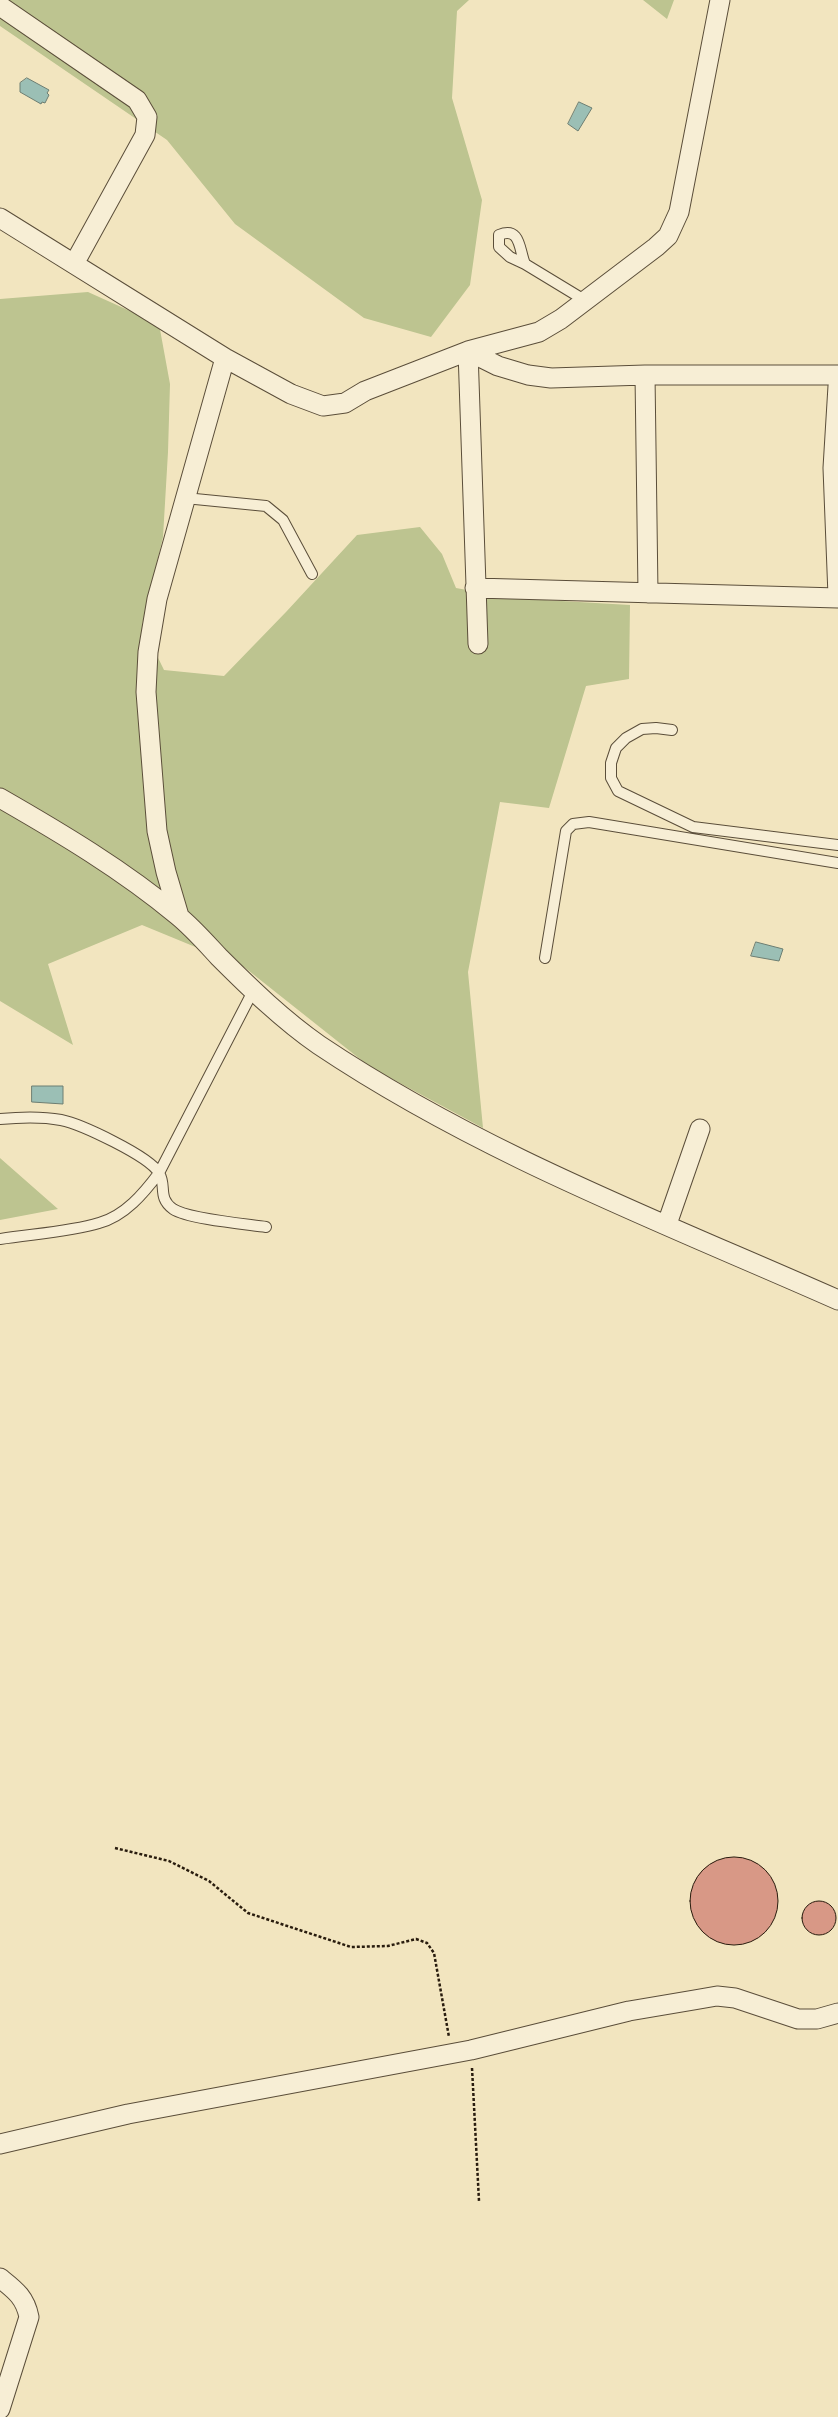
<!DOCTYPE html>
<html>
<head>
<meta charset="utf-8">
<style>
  body { margin:0 }
  canvas { display:block; background:#f2e5bf }
</style>
</head>
<body>
<canvas width="838" height="2417"></canvas>
<script>
const ctx = document.querySelector('canvas').getContext('2d');
ctx.lineJoin = 'round';
function fill(path, color) { ctx.fillStyle = color; ctx.fill(path, 'evenodd'); }
function stroke(path, color, width, dash) { ctx.strokeStyle = color; ctx.lineWidth = width; ctx.lineCap = dash ? 'butt' : 'round'; ctx.setLineDash(dash || []); ctx.stroke(path); }
fill(new Path2D(`
  M0,0H469L457,11L452,98L482,200L470,285L431,337L364,318L235,224L167,140L0,26Z
  M643,0H674L667,19Z
  M88,292L159,324L170,384L168,452L163,537L142,625L164,670L224,676L286,612L357,535L420,527L442,554L456,588L510,598L630,605L629,679L586,686L549,808L500,802L468,972L483,1128L370,1067L244,967L142,925L48,964L73,1045L0,1001V299Z
  M0,1158L58,1209L0,1220Z`), '#bdc490');
const water = new Path2D(`
  M27,78L49,90L47,93L49,95L45,103L42,102L41,104L20,92V83Z
  M579,102L592,108L578,131L568,124Z
  M756,942L783,949L779,961L751,956Z
  M32,1086H63V1104L32,1102Z`);
fill(water, '#9bbfb5');
stroke(water, '#6d7e72', 1);
const building = new Path2D(`
  M690 1901a44 44 0 1 1 88 0a44 44 0 1 1-88 0Z
  M802 1918a17 17 0 1 1 34 0a17 17 0 1 1-34 0Z`);
fill(building, '#d89886');
stroke(building, '#291c0e', 1);
const service = new Path2D(`
  M525,264L510,257L499,247V235C521,226 519,250 525,264L586,301
  M185,498L266,506L283,520L312,574
  M672,730L656,728L642,729L626,738L616,748L611,763V778L618,791L693,827L838,845
  M545,958L566,831L573,824L589,822L838,863
  M0,1119C21,1117 40,1116 61,1120C81,1124 149,1156 159,1173C167,1186 157,1197 173,1209C188,1219 245,1224 266,1227
  M0,1239C31,1234 70,1232 99,1223C125,1216 144,1193 159,1173L253,991`);
const minor = new Path2D(`
  M0,6L137,100L147,117L145,135L74,264
  M0,218L225,358L291,394L323,406L345,403L365,391L468,351L539,332L561,319L656,247L668,236L679,212L720,0
  M645,375L648,593
  M838,386L833,468L838,596
  M475,588L838,598
  M478,644L468,351L498,366L528,375L551,378L645,375H838
  M0,798C61,833 123,870 177,915C192,927 206,943 219,957C250,988 283,1020 319,1045C480,1153 662,1222 838,1300
  M179,916L166,872L157,831L146,692L148,652L157,599L225,358
  M667,1224L700,1129
  M0,2144L128,2114L471,2050L629,2011L694,2000L717,1996L735,1998L798,2019H817L838,2013
  M0,2278C15,2290 25,2297 29,2317L0,2409`);
stroke(service, '#5b4e3a', 12);
stroke(minor, '#5b4e3a', 21);
stroke(new Path2D(`
  M115,1848L169,1861L209,1881L248,1913L351,1947L388,1946L416,1939L427,1943L434,1953L449,2037
  M472,2068L479,2201`), '#291c0e', 2.5, [3, 2]);
stroke(service, '#f7eed5', 10);
stroke(minor, '#f7eed5', 19);
</script>
</body>
</html>
